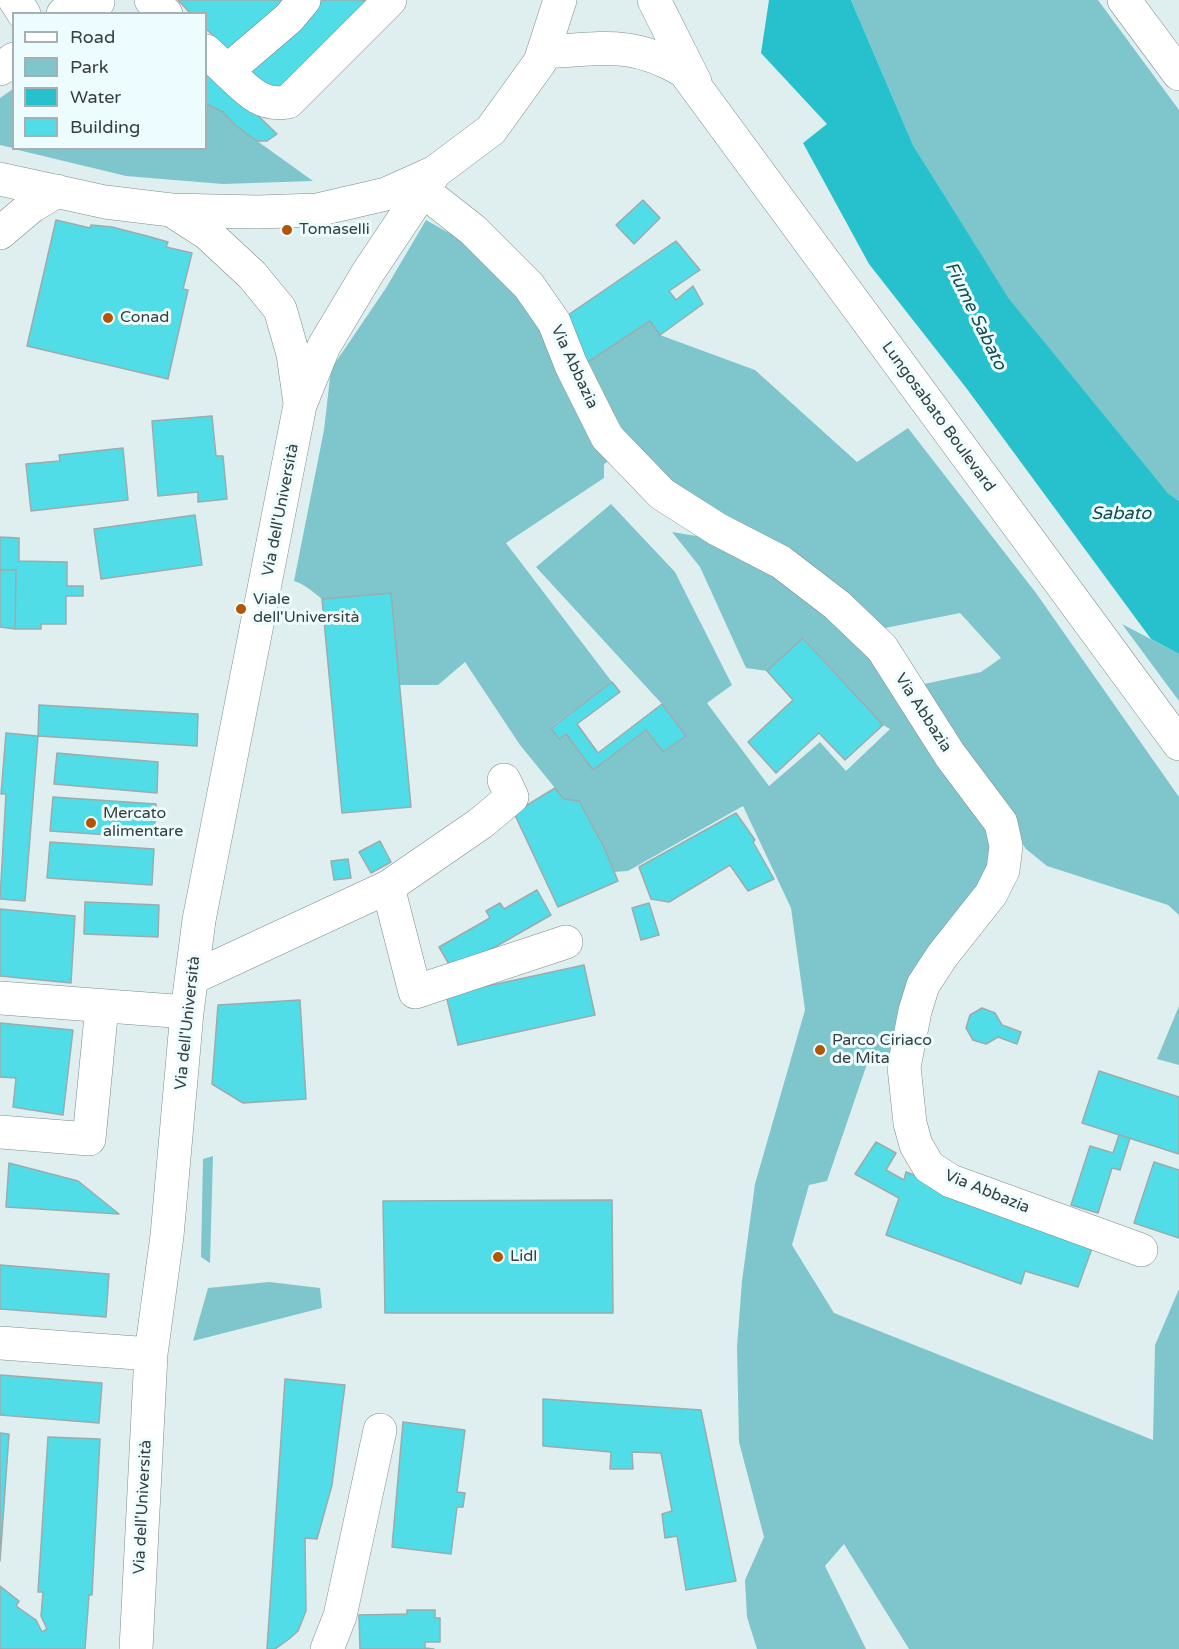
<!DOCTYPE html>
<html>
<head>
<meta charset="utf-8">
<style>
  body { margin:0 }
  #map { position:relative; width:1179px; height:1649px; overflow:hidden; background:#dfeff0; font-family:"Varela Round",sans-serif }
  canvas { display:block }
  .legend { position:absolute; left:12px; top:12px; width:195px; height:138px; box-sizing:border-box; background:#edfcfe; border:2px solid #a4b0b1; margin:0; padding:8px 10px; list-style:none; font-size:18px; color:#373e3e }
  .legend li { display:flex; align-items:center; gap:12px; height:30px }
  .legend b { width:30px; border:2px solid #a4b0b1 }
</style>
</head>
<body>
<div id="map">
<canvas width="1179" height="1649"></canvas>
<ul class="legend">
<li><b style="height:8px;background:#fff"></b>Road</li>
<li><b style="height:16px;background:#7fc6cc"></b>Park</li>
<li><b style="height:16px;background:#27c1cd"></b>Water</li>
<li><b style="height:16px;background:#50dde8"></b>Building</li>
</ul>
</div>
<script>
const ctx = document.querySelector('canvas').getContext('2d');
ctx.lineJoin = 'round';
function fill(path, color) { ctx.fillStyle = color; ctx.fill(path, 'evenodd'); }
function stroke(path, color, width, dash) { ctx.strokeStyle = color; ctx.lineWidth = width; ctx.lineCap = dash ? 'butt' : 'round'; ctx.setLineDash(dash || []); ctx.stroke(path); }
function label(font, color, halo, rows, align = 'center') {
  ctx.font = font + ' "Varela Round",sans-serif'; ctx.lineWidth = 6; ctx.setLineDash([]); ctx.textBaseline = 'middle'; ctx.strokeStyle = halo; ctx.fillStyle = color; for (const [text, x, y, turn = 0] of rows) {
    ctx.save(); ctx.translate(x, y); ctx.rotate((+turn || 0) * Math.PI / 180); ctx.textAlign = isNaN(turn) ? turn : align; if (halo) ctx.strokeText(text, 0, 0); ctx.fillText(text, 0, 0); ctx.restore();
  }
}
fill(new Path2D(`
  M851,0H1098L1179,110V501L1168,493L1009,300L913,145Z
  M13,89V148L0,145V98Z
  M206,104L223,112L235,125L313,181L223,184L126,176L14,149L206,148Z
  M426,220L472,246L529,298L616,457L604,464V478L506,543L612,682L551,727L559,739L566,734L593,770L646,730L663,752L685,736L662,704L536,567L611,504L675,572L732,685L707,703L769,786L820,742L846,771L890,729L883,725L804,638L767,671L746,668L700,567L672,532L709,538L827,606L874,652L988,817L999,853L890,1059L869,1058L827,1181L809,1185L792,1245L834,1313L1153,1440L1155,1345L1179,1289V1649H909L844,1544L825,1566L866,1649H757L747,1617L745,1580L764,1537L739,1442L737,1347L742,1281L755,1184L805,1010L791,908L743,806L628,871L614,872L604,847L579,802L564,799L555,788L520,745L465,662L438,685H399C377,660 323,589 294,581L324,430L331,369L386,288Z
  M650,321L660,335L755,370L857,462L908,428L1036,593L1179,797V915L1168,905L1047,866L1026,849L956,743L924,684L981,672L1001,658L960,613L885,628L746,527L672,481L631,444L585,364Z
  M1122,624L1179,654V701Z
  M1179,1006V1065L1157,1059Z
  M213,1156L210,1263L201,1257L203,1159Z
  M269,1282L320,1288L322,1308L193,1341L208,1288Z`), '#7fc6cc');
fill(new Path2D(`
  M769,0H851L913,145L1009,299L1168,493L1179,501V654L1151,639L967,389L869,264L803,143L827,124L761,53Z`), '#27c1cd');
const building = new Path2D(`
  M178,0H284L231,52L206,29V14H191Z
  M317,0H364L368,4L277,95L251,71Z
  M206,67L243,101L277,134L267,141H257L235,125L223,112L206,104Z
  M643,200L660,218L634,244L616,225Z
  M56,220L90,228L91,225L112,227L147,236L168,242L166,247L192,253L183,289L188,290L168,379L27,346Z
  M676,241L700,270L669,291L676,300L693,286L703,304L660,335L650,321L585,364L568,315Z
  M212,416L216,456H223L227,499L198,502V492L158,496L152,421Z
  M123,448L128,500L31,511L26,464L60,461L59,455Z
  M195,515L202,565L101,579L94,529Z
  M0,537L19,538V561L67,562V586H83V596H66V624H41V629H15L16,570H0Z
  M0,570H16L15,629L0,627Z
  M391,593L411,807L342,813L322,599Z
  M803,638L883,725L845,760L819,733L776,773L748,742L793,700L767,671Z
  M612,682L620,692L577,724L598,753L662,704L686,736L663,752L646,730L593,770L566,734L559,739L551,728Z
  M39,705L198,714L197,746L38,736Z
  M6,733L38,736L25,901L0,899L6,794H1Z
  M57,753L158,762L157,793L54,784Z
  M555,788L564,799L579,801L604,847L618,881L558,907L514,813Z
  M53,797L156,804L154,838L50,831Z
  M736,813L755,840L753,842L774,879L748,891L730,865L669,902L651,899L639,867Z
  M380,841L391,862L371,873L359,852Z
  M50,842L154,849L152,885L47,878Z
  M348,859L351,878L334,880L331,861Z
  M537,890L551,915L453,971L439,947L490,918L486,911L500,903L504,909Z
  M85,902L159,905L158,937L84,934Z
  M649,903L659,935L641,940L632,908Z
  M0,909L75,916L71,983L0,976Z
  M584,965L595,1015L458,1045L446,995Z
  M300,1000L306,1099L243,1103L212,1084L218,1005Z
  M982,1008L995,1013L1002,1025L1021,1032L1017,1044L998,1037L986,1044L973,1040L966,1028L970,1015Z
  M0,1023L73,1030L63,1115L13,1107L16,1078L0,1077Z
  M1099,1071L1179,1097V1154L1082,1123Z
  M1119,1135L1130,1138L1120,1170L1112,1168L1098,1213L1071,1205L1090,1146L1113,1153Z
  M876,1142L896,1153L886,1170L904,1180L906,1172L1095,1240L1078,1287L1025,1271L1021,1284L886,1235L899,1198L855,1174Z
  M1154,1162L1179,1170V1238L1134,1223Z
  M9,1163L78,1181L119,1214L6,1207Z
  M612,1200L613,1313H385L383,1201Z
  M0,1265L109,1274L106,1317L0,1309Z
  M0,1375L102,1383L99,1423L0,1415Z
  M285,1379L345,1385L332,1485L317,1539L305,1538L306,1611L298,1631L289,1639L275,1649H267Z
  M543,1399L701,1410L736,1581L686,1590L677,1536L665,1538L662,1514L672,1511L661,1453L632,1452L633,1469H610L611,1452L543,1446Z
  M403,1422L465,1430L457,1492L465,1493L463,1507H457L451,1554L392,1547Z
  M0,1433L9,1434L0,1561Z
  M48,1437L100,1439L92,1595H89L85,1649H0V1586L19,1601L16,1606L36,1620L42,1632L47,1629L41,1616L43,1592H38Z
  M407,1610H435V1618H440V1642H425V1648L434,1649H360L359,1615L407,1614Z`);
fill(building, '#50dde8');
stroke(building, '#9cabac', 1.5);
const minor = new Path2D(`
  M15,0L24,14
  M151,0L166,14
  M654,0L695,82
  M1124,0L1179,74
  M63,14L98,2
  M206,51L227,71L289,18L304,0
  M543,52C603,49 630,40 684,71L1179,744
  M0,69L14,59
  M227,71C246,89 260,107 288,102L390,0
  M0,179L105,202L171,210L258,212L317,210L386,194L435,172L491,130L540,62L560,0
  M422,190L473,230L529,286L554,322L571,365L607,437L662,494L717,529L781,562L837,605L882,648L950,755L1001,823L1006,846L1003,870L991,894L942,956L923,985L915,1011L904,1067L910,1123L916,1145L929,1167L951,1181L1141,1250
  M171,210L208,234L252,275L280,309L293,354L300,403
  M0,233L32,206L57,191
  M388,887L415,992L566,942
  M192,978L388,887L481,823L512,797L504,780
  M0,998L187,1012
  M0,1132L89,1139L102,1006
  M0,1343L151,1354
  M136,1649L151,1354L167,1236L187,1012L199,920L300,405L324,346L367,274L435,172
  M327,1649L340,1616L380,1430`);
stroke(minor, '#7d8c8d', 34);
stroke(minor, '#fff', 33);
for (const [x, y, r, color] of [
  [287,230,6,"#b45506"],
  [108,318,6,"#b45506"],
  [241,609,6,"#b45506"],
  [91,823,6,"#b45506"],
  [820,1050,6,"#b45506"],
  [498,1257,6,"#b45506"]
]) { const dot = new Path2D(); dot.arc(x, y, r, 0, 2 * Math.PI); ctx.fillStyle = color; ctx.fill(dot); stroke(dot, '#edfcfe', 2); }
label('16px', '#373e3e', '#edfcfe', [
  ["Tomaselli",299,230],
  ["Conad",120,318],
  ["Viale",253,600],
  ["dell'Università",253,618],
  ["Mercato",103,814],
  ["alimentare",103,832],
  ["Parco Ciriaco",832,1041],
  ["de Mita",832,1059],
  ["Lidl",510,1257]
], 'left');
label('16px', '#373e3e', '#edfcfe', [
  ["Via Abbazia",574,367,65],
  ["Lungosabato Boulevard",938,417,54],
  ["Via dell'Università",281,510,-79],
  ["Via Abbazia",923,713,57],
  ["Via dell'Università",188,1023,-84],
  ["Via Abbazia",987,1192,22],
  ["Via dell'Università",143,1507,-87]
]);
label('italic 18px', '#114e53', '#edfcfe', [
  ["Fiume Sabato",975,316,64],
  ["Sabato",1121,514]
]);
</script>
</body>
</html>
